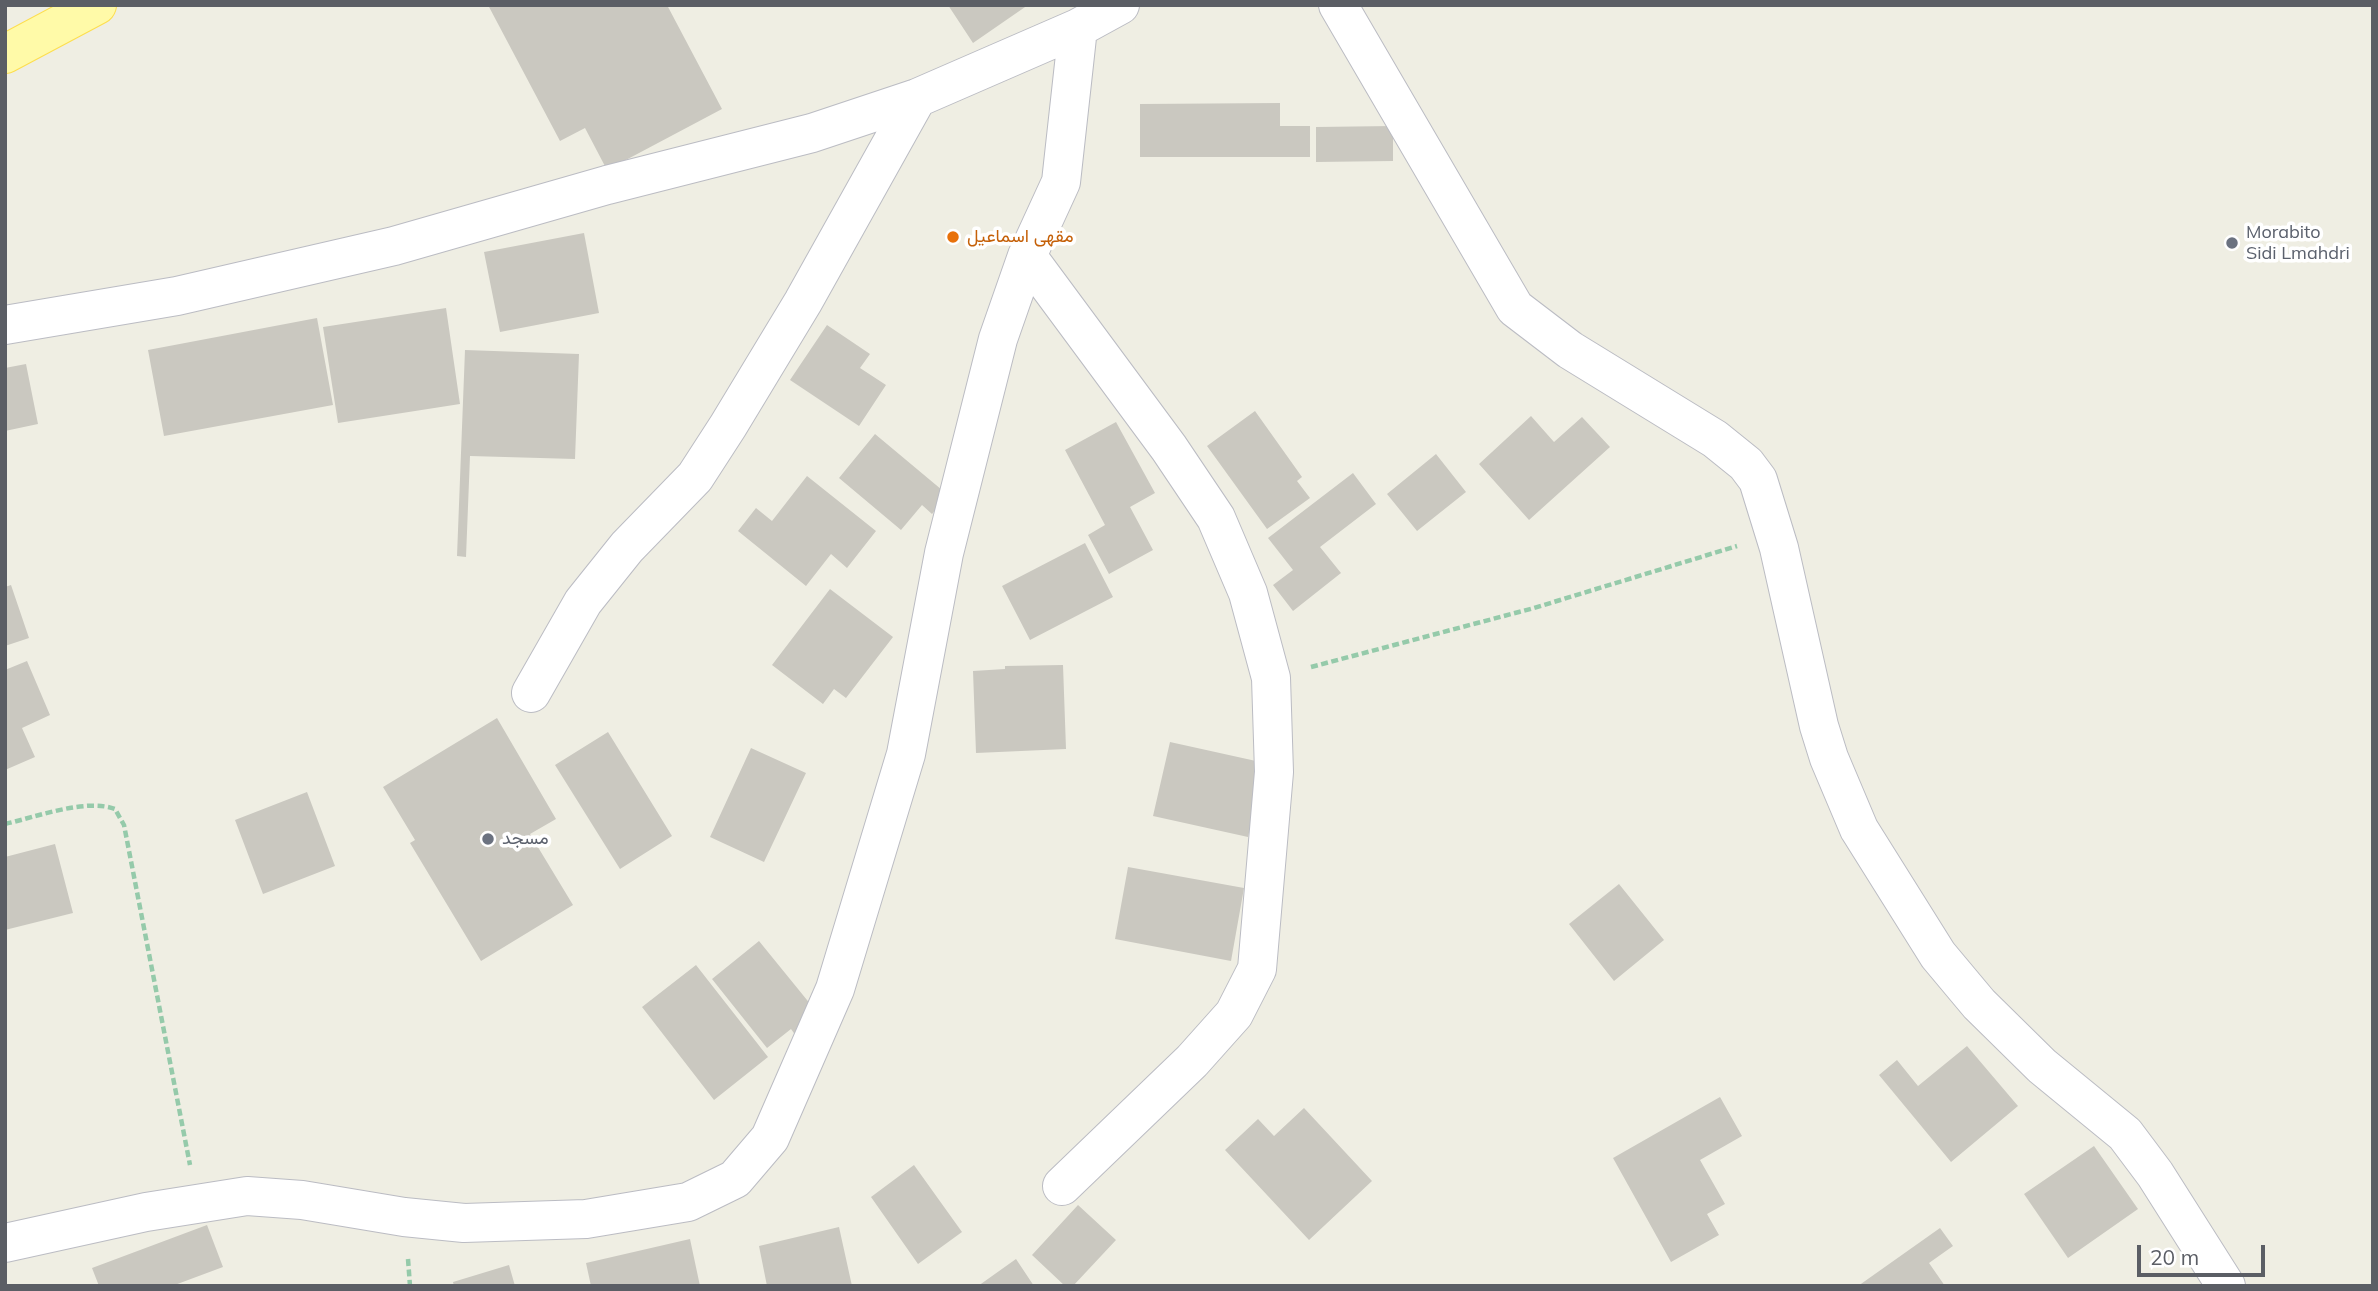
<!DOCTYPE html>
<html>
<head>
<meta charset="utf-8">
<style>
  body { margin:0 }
  #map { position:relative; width:2378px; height:1291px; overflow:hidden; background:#efeee3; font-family:Mulish,sans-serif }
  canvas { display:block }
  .frame { position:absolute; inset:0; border:7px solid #5b5e65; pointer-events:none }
  .scale { position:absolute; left:2137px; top:1245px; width:128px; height:32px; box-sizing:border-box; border:4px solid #5b5e65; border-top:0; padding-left:9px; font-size:21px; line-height:24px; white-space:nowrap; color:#5b5e65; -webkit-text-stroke:5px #fff; paint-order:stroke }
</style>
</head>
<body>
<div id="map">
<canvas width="2378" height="1291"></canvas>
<div class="frame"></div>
<div class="scale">20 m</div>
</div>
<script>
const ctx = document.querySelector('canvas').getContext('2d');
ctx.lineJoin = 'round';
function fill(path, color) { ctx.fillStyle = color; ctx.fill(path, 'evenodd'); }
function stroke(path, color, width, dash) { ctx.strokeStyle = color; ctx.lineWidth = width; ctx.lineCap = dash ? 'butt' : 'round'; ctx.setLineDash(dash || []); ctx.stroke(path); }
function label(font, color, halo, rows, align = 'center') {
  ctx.font = font + ' Mulish,Vazirmatn,sans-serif'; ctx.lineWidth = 7; ctx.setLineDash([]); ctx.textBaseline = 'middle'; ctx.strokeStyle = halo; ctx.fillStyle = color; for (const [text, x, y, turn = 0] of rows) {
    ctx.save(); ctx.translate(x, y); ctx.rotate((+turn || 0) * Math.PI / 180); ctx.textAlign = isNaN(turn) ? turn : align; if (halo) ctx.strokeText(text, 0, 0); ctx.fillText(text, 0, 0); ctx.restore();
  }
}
fill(new Path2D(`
  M488,5H667L722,109L607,170L585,128L560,141Z
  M948,5H1028L973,43Z
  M1280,103V126H1310V157H1140V104Z
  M1393,126V161L1316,162V127Z
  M584,233L599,313L500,332L484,252Z
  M446,308L460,404L338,423L323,327Z
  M317,318L333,405L164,436L148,350Z
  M827,325L870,354L860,368L886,385L859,426L790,380Z
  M465,350L579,354L575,459L470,456L466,557L457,556Z
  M26,364L38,424L5,431V368Z
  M1255,411L1302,477L1297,481L1310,498L1267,529L1207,446Z
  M1531,416L1554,442L1582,417L1610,447L1529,520L1479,464Z
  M1116,422L1155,493L1130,507L1153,550L1109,574L1088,535L1105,525L1065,450Z
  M875,434L948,495L932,514L922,505L901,530L839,478Z
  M1436,454L1466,492L1417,531L1387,494Z
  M1353,473L1376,504L1320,547L1341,573L1293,611L1273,585L1293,570L1268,538Z
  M807,476L876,531L847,568L831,554L806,586L738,531L756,508L772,521Z
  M1085,543L1113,597L1030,640L1002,586Z
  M11,585L29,638L5,646V587Z
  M830,589L893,637L846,698L834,689L823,704L772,665Z
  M27,661L50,715L22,728L35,757L5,770V670Z
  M1063,665L1066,749L976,753L973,671L1005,669V666Z
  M497,718L556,819L530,834L573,905L481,961L410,843L415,840L383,787Z
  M608,732L672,836L620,869L555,765Z
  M1170,742L1265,763L1248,837L1153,816Z
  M751,748L806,773L764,862L710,837Z
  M307,792L335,866L263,894L235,820Z
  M55,844L73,913L5,930V857Z
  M1128,867L1244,888L1231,961L1115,939Z
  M1619,884L1664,940L1614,981L1569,924Z
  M759,941L820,1016L796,1036L791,1029L767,1048L712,979Z
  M696,965L768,1057L714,1100L642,1007Z
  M1967,1046L2018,1106L1951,1162L1879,1075L1897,1060L1918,1086Z
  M1720,1097L1742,1136L1700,1160L1725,1204L1707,1214L1719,1235L1671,1262L1613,1158Z
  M1304,1108L1372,1181L1309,1240L1225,1150L1258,1119L1274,1136Z
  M2094,1146L2138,1209L2068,1258L2024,1194Z
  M914,1165L962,1232L918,1264L871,1197Z
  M1078,1205L1116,1240L1073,1286H1065L1032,1255Z
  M207,1225L223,1267L172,1286H99L92,1268Z
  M839,1227L852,1286H767L759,1246Z
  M1940,1228L1953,1246L1929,1263L1945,1286H1858Z
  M690,1239L700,1286H591L586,1263Z
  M1016,1259L1034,1286H978Z
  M509,1265L515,1286H454L453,1282Z`), '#cac8c0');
const minor = new Path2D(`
  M1338,5L1515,308L1570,350L1715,439L1746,464L1758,480L1779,548L1819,726L1829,758L1859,829L1938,955L1979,1004L2042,1066L2125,1134L2155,1174L2226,1286
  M1027,256L1169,448L1216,518L1248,593L1271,678L1274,772L1257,969L1234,1014L1192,1061L1062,1186
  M5,325L177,296L394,246L607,185L812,133L917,98L1078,28L1120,5
  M531,693L583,602L627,547L695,477L728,426L803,302L917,98
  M5,1243L146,1212L247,1196L302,1200L404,1217L464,1223L586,1219L688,1202L735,1179L770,1138L835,989L906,754L944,553L998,339L1027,256L1061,182L1078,28`);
const major = new Path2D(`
  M5,54L97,5`);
stroke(minor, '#bbbcc3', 40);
stroke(major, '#fdde4e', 40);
stroke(new Path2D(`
  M1311,667L1534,608L1737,546
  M5,824C36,817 86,798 115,809L124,825L190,1165
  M408,1259L410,1286`), '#95caaa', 4.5, [7, 3.5]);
stroke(minor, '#fff', 38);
stroke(major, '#fffaa8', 38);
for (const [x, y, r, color] of [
  [953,237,7,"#e8710a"],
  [2232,243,7,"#6b7280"],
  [488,839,7,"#6b7280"]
]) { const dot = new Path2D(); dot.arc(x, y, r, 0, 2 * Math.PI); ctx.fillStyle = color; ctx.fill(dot); stroke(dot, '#fff', 2.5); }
label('18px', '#5b616d', '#fff', [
  ["Morabito",2246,233],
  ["Sidi Lmahdri",2246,254],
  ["مسجد",502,839]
], 'left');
label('18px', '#c56008', '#fff', [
  ["مقهى اسماعيل",967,237]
], 'left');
</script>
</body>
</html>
